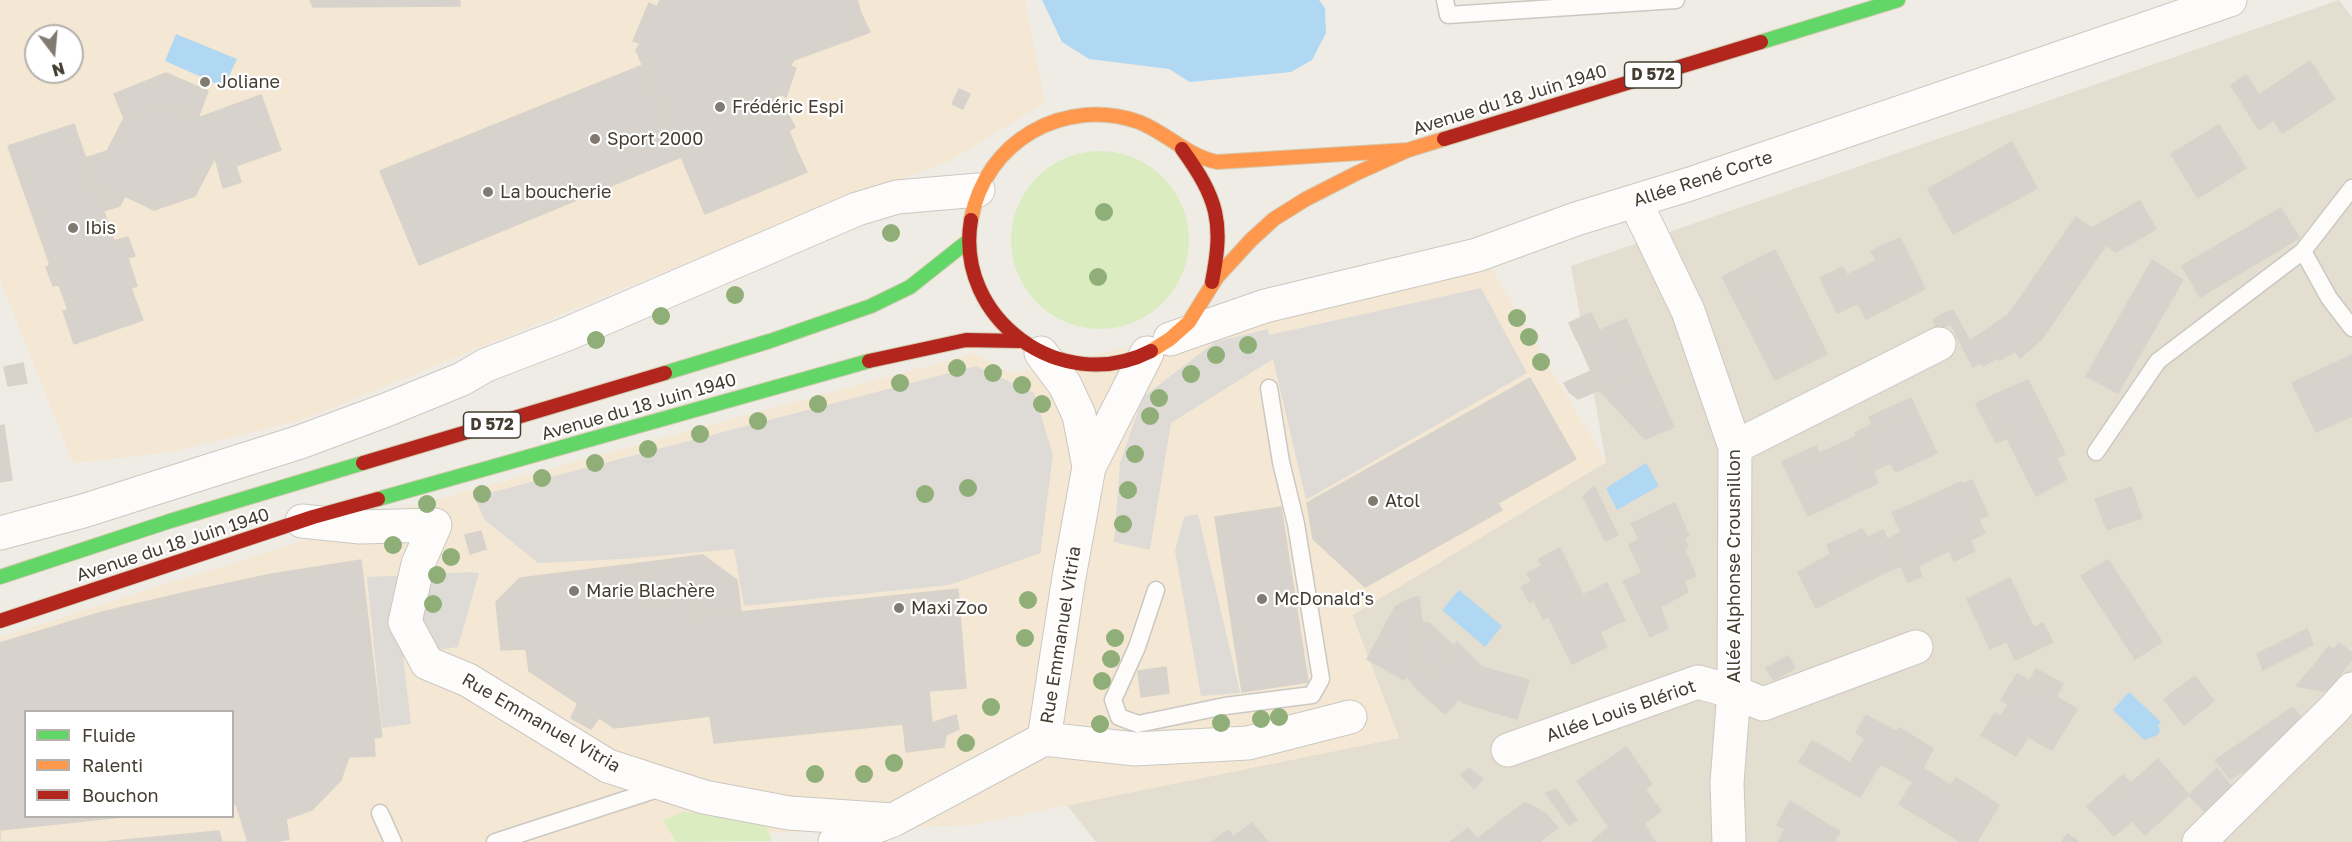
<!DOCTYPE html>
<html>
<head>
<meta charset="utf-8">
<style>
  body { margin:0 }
  #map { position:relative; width:2352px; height:842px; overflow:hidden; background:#efece5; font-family:"Golos Text",sans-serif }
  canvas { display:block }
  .legend { position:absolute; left:24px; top:710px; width:210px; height:108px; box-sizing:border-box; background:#fff; border:2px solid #b4b1ad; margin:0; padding:8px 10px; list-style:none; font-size:18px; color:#443d31 }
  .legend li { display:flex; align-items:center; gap:12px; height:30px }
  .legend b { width:30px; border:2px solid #b4b1ad }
  .north { position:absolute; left:24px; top:24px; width:60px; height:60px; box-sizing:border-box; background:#fff; border:2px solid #b4b1ad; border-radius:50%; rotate:164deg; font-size:16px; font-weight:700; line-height:24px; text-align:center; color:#443d31 }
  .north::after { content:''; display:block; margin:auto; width:21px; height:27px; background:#807a70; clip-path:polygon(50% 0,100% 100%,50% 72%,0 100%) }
</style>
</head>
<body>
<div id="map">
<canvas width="2352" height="842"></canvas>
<ul class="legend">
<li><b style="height:8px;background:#63d668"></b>Fluide</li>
<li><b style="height:8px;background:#ff974d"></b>Ralenti</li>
<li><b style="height:8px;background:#b3261e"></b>Bouchon</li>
</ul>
<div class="north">N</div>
</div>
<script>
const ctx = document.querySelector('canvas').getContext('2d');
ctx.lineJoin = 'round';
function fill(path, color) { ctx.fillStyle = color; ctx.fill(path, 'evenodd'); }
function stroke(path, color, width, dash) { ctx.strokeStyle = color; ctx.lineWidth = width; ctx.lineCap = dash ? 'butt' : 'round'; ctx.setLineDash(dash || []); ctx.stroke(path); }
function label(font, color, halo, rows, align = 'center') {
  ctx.font = font + ' "Golos Text",sans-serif'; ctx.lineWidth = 4.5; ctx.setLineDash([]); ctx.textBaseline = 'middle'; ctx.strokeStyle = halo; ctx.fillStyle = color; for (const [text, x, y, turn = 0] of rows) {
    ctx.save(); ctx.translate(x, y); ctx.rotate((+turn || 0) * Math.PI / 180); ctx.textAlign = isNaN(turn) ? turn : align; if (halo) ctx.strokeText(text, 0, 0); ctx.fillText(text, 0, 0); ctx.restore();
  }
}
fill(new Path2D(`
  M2339,0L2352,17V842H1096L1067,805L1399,738L1352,615L1606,462L1571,266Z`), '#e4ded1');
fill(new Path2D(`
  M0,0H1025L1045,103L950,161L706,255L305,419L171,452L73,463L0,280ZM36,36H72V72H36Z
  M1489,264L1606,462L1352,615L1399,738L971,825L687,836L671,842H0V637L408,507L975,353L1011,374ZM26,712H232V816H26Z`), '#f4e8d5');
fill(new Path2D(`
  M1011 240a89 89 0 1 1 178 0a89 89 0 1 1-178 0Z
  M683,812L762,817L772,841L676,842L663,820Z`), '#dbecc1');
fill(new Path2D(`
  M1481,288L1527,373L1306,500L1273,359L1171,423L1150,550L1114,542L1120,463L1143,397L1215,342L1268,329L1269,335Z
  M976,366L1034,393L1053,455L1041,548V553L949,585L744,606L734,549L624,559L538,563L485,520L474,497Z
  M1198,514L1240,692V693L1201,696L1175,551L1184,517Z
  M472,572L479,573L458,647L403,655L411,724L382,728L367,577Z`), '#dedbd6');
fill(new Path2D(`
  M1042,0H1319L1325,8L1326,33L1312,60L1291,72L1190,82L1169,69L1089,59L1062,42Z
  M176,34L237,59L224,87L165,61Z
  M1646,463L1659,486L1617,510L1606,488Z
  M1459,590L1502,626L1485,647L1442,610Z
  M2129,692L2161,722L2158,725L2160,730L2158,735L2144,740L2113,710Z`), '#b0d8f2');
const building = new Path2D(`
  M310,0H460V6L313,7Z
  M660,0H857L861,13L849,40L794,60L790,66L796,68L786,97L780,94L777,101L783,115L788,114L795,127L789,131L797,151L783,182L705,214L636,50L640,43L633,41L649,3L657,7Z
  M861,13L870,32L849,40Z
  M2310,61L2335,99L2282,133L2274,120L2259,130L2231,85L2246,75L2259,95Z
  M643,65L681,157L419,265L380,171Z
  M166,73L208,91L198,118L162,105L124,118L114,94Z
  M959,89L970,94L963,109L952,104Z
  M261,95L281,150L236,166L241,182L223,188L215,158L195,196L154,210L125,196L120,206L103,211L85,158L107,151L124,118L162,105L198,118Z
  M74,124L114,241L128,237L135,256L128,258L137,286L131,288L143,320L74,344L63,311L68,310L59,285L53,286L46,267L50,265L8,146Z
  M2219,125L2246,168L2198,198L2171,154Z
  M2012,142L2037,188L1953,234L1928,189Z
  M797,151L807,172L783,182Z
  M2140,201L2156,229L2116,252L2106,245L2041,340L2020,358L2015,351L2000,360L1997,358L1983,366L1980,363L1973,367L1962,346L2009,314L2076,217L2092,228Z
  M2281,208L2299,238L2200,297L2182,266Z
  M1900,238L1905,247L1876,261L1871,251Z
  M1905,247L1925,289L1866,319L1858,303L1837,313L1820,278L1843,267L1847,275Z
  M1775,250L1781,262L1738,283L1760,326L1750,331L1722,277Z
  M2152,260L2183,280L2118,393L2086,376Z
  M1781,262L1827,354L1775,380L1750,331L1760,326L1738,283Z
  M1953,310L1970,341L1962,346L1945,313Z
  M1591,313L1600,331L1577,341L1569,323Z
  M1945,313L1950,324L1937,330L1933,320Z
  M1626,319L1639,348L1630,352L1618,322Z
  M1618,322L1630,352L1639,348L1648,369L1599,390L1578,341Z
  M2352,355V416L2316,432L2292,383Z
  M23,363L27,383L8,386L4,367Z
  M1648,369L1674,427L1645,439L1599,390Z
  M1591,371L1599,390L1578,399L1569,392L1564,383Z
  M1530,378L1576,459L1498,503L1502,510L1365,587L1313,539L1307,503Z
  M2028,380L2065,454L2056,458L2067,479L2036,496L1987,398Z
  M1911,398L1917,411L1875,430L1869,417Z
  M1987,398L2007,438L1996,443L1976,404Z
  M1917,411L1937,453L1896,472L1890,463L1873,471L1855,433L1873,424L1875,430Z
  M4,425L12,480L0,482V426Z
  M1857,436L1878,483L1808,516L1782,462L1803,452L1807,459Z
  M1816,446L1819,453L1807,459L1803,452Z
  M1972,480L1988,515L1978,520L1961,485Z
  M1961,482L1985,533L1918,566L1922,576L1908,582L1888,539L1901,532L1892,513Z
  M1594,486L1618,535L1605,541L1583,497Z
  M2131,487L2142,518L2107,530L2095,499Z
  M1675,503L1689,536L1684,538L1670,505Z
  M1670,505L1684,538L1675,541L1691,578L1684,581L1688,592L1660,607L1668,628L1650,637L1623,581L1642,573L1629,545L1639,539L1631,524Z
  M1281,507L1308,682L1242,692L1215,517Z
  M1862,529L1866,535L1830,553L1827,545Z
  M1883,530L1900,566L1882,574L1879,568L1847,583L1851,590L1816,608L1798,572L1866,535L1867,538Z
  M481,531L486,549L470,554L465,535Z
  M1684,538L1688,547L1684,549L1696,576L1691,578L1675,541Z
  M1970,540L1975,551L1954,561L1949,551Z
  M1560,548L1583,595L1607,583L1625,620L1600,632L1607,647L1572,664L1527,573L1542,566L1539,559Z
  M703,555L737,580L741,611L693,617L691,598L650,603L647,578L625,565Z
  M361,560L382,737L374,738L375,756L349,757L341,780L312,810L286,819L289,839L276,842H222L219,831L105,842H0V643L102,612L187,592L272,574ZM26,712H232V816H26Z
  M2108,560L2162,642L2135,659L2081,576Z
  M625,565L647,578L650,603L691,598L693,617L958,589L966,688L929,691L932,723L956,715L959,729L946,735L944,747L906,752L903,724L714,743L710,716L614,728L529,671L526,649L501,650L496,602L520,578Z
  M1879,568L1882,574L1851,590L1847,583Z
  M2010,578L2034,628L2043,623L2053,642L2015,660L2007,641L1990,649L1967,599Z
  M1531,582L1539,599L1529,602L1521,587Z
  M1416,597H1419L1424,638L1404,614L1407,600Z
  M1539,599L1548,617L1543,619L1535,602Z
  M1407,600L1404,614L1424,638L1404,680L1367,659L1395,607Z
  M1422,623H1429L1454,646L1417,689L1406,676L1424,638Z
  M2307,629L2313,644L2263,670L2257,654Z
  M1457,642L1482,667L1529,680L1517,719L1464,703L1459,699L1445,714L1417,689Z
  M2339,643L2352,653V659L2335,681L2316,663L2329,646L2334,650Z
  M1788,656L1795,668L1774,680L1766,668Z
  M2316,663L2337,683L2324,691L2296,686Z
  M1166,667L1169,693L1141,697L1138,671Z
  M2036,669L2063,684L2056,697L2030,680Z
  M2017,674L2025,678L2008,704L2001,700Z
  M2195,676L2214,701L2184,725L2164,699Z
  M2025,678L2077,709L2052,750L2028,737L2016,756L1981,735L1995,714L2001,716Z
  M577,705L599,718L591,729L571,718Z
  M2293,707L2309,728L2253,766L2230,779L2215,760Z
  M1866,715L1897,732L1899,728L1916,738L1896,772L1880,764L1860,797L1809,768L1822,746L1850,763L1865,739L1856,733Z
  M1916,738L1933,749L1923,768L1967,796L1973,788L1999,805L1977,842H1961L1899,804L1913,782L1896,772Z
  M1812,741L1822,746L1809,768L1799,762Z
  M1626,747L1652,784L1633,798L1649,820L1644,824L1655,842H1592L1609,827L1577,781Z
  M2158,759L2189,795L2145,835L2132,821L2114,836L2087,806L2106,790L2114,798Z
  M1469,768L1483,779L1474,789L1461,775Z
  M2217,768L2233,789L2206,813L2189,795Z
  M2123,775L2130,783L2114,798L2106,790Z
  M1956,778L1973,788L1967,796L1951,785Z
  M1556,789L1577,820L1569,825L1546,793Z
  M1645,789L1661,811L1649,820L1633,798Z
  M1790,801L1840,832L1834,842H1778L1785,829L1777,825Z
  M1524,803L1529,804L1546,814L1558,828L1539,842H1473Z
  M236,804L248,842H222L219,831L104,842H0V830L131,816H232V805Z
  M1252,823L1268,842H1237L1234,836Z
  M1468,828L1477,839L1473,842H1450Z
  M1228,830L1237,842H1212Z
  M219,831L222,842H105Z
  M2067,834L2078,841L2077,842H2062Z`);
fill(building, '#d7d3cc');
stroke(building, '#d7d3cb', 1.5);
const lane = new Path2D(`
  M1445,0L1448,15L1676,0
  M2303,251L2329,298L2352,328
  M2096,452L2158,361L2303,251L2352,188
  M1156,590L1137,647L1113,700L1119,717L1138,724L1225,706L1312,695L1321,679L1296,524L1281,462L1269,388
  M380,813L393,842
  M495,842L661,788`);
const street = new Path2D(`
  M1635,201L1688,311L1735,447L1734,692L1727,783L1729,842
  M1170,339L1265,306L1477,255L1576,219L1690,184L2230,0
  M1041,353L1065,385L1079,415L1089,467
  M1735,447L1939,344
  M302,521L360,527L435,525L418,564L405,622L427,663L468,680L608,766L704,797L789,813L893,820
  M0,533L83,511L300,442L386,410L462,379L486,365L567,334L857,209L897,197L978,190
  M1044,739L1135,749L1248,743L1350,717
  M1508,750L1698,682L1734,692L1763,704L1916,647
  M835,842L893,820L1044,739L1069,577L1089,467L1147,353
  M2199,842L2333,710L2352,689`);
const fast = new Path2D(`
  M1761,42L1898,0
  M665,373L770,341L871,306L910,287L968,241
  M378,499L869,361
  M0,577L170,521L363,463`);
const slow = new Path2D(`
  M971,220C985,141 1064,96 1139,122C1167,133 1187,156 1217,162L1408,150
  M1151,351L1170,339L1189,322L1217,277L1251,240L1274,219L1306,199L1357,173L1408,150L1444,139`);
const jam = new Path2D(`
  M1444,139L1761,42
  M1182,149C1218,199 1224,222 1212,282
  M971,220C954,319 1062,397 1151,351
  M869,361L966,340L1019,341
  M363,463L665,373
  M0,621L313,517L378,499`);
stroke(lane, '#cbc8c1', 19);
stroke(street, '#cbc8c1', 35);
stroke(fast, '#d4c9b0', 16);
stroke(slow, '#d4c9b0', 16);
stroke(jam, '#d4c9b0', 16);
stroke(lane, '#fdfcfb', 16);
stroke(street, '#fdfcfb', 33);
stroke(fast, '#63d668', 14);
stroke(slow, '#ff974d', 14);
stroke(jam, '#b3261e', 14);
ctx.fillStyle = '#90ae78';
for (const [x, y] of [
  [1104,212],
  [891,233],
  [1098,277],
  [735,295],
  [661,316],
  [1517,318],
  [1529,337],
  [596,340],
  [1248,345],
  [1216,355],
  [1541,362],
  [957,368],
  [993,373],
  [1191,374],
  [900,383],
  [1022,385],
  [1159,398],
  [818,404],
  [1042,404],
  [1150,416],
  [758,421],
  [700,434],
  [648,449],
  [1135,454],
  [595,463],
  [542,478],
  [968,488],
  [1128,490],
  [482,494],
  [925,494],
  [427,504],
  [1123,524],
  [393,545],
  [451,557],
  [437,575],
  [1028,600],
  [433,604],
  [1025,638],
  [1115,638],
  [1111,659],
  [1102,681],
  [991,707],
  [1279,717],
  [1261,719],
  [1221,723],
  [1100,724],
  [966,743],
  [894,763],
  [815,774],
  [864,774]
]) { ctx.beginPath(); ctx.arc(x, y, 9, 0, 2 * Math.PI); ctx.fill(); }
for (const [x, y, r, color] of [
  [205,82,6,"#807a70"],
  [720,107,6,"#807a70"],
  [595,139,6,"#807a70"],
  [488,192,6,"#807a70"],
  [73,228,6,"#807a70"],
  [1373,501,6,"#807a70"],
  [574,591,6,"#807a70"],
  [1262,599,6,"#807a70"],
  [899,608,6,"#807a70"]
]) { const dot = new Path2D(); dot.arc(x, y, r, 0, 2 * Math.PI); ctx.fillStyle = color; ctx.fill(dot); stroke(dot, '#fff', 2); }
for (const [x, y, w] of [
  [1653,75,57],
  [492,425,57]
]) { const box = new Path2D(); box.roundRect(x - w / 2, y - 13, w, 26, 4.5); ctx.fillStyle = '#fff'; ctx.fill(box); stroke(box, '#443d31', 1.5); }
label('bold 16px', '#443d31', null, [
  ["D 572",1653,75],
  ["D 572",492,425]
]);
label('18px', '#443d31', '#fff', [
  ["Joliane",217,82],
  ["Frédéric Espi",732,107],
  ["Sport 2000",607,139],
  ["La boucherie",500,192],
  ["Ibis",85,228],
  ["Atol",1385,501],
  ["Marie Blachère",586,591],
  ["McDonald's",1274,599],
  ["Maxi Zoo",911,608]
], 'left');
label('18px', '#443d31', '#fff', [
  ["Avenue du 18 Juin 1940",1510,100,-17],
  ["Allée René Corte",1703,179,-18],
  ["Avenue du 18 Juin 1940",639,407,-16],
  ["Avenue du 18 Juin 1940",173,545,-18],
  ["Allée Alphonse Crousnillon",1734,566,-90],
  ["Rue Emmanuel Vitria",1061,635,-81],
  ["Allée Louis Blériot",1621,711,-19],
  ["Rue Emmanuel Vitria",541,723,30]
]);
</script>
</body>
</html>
